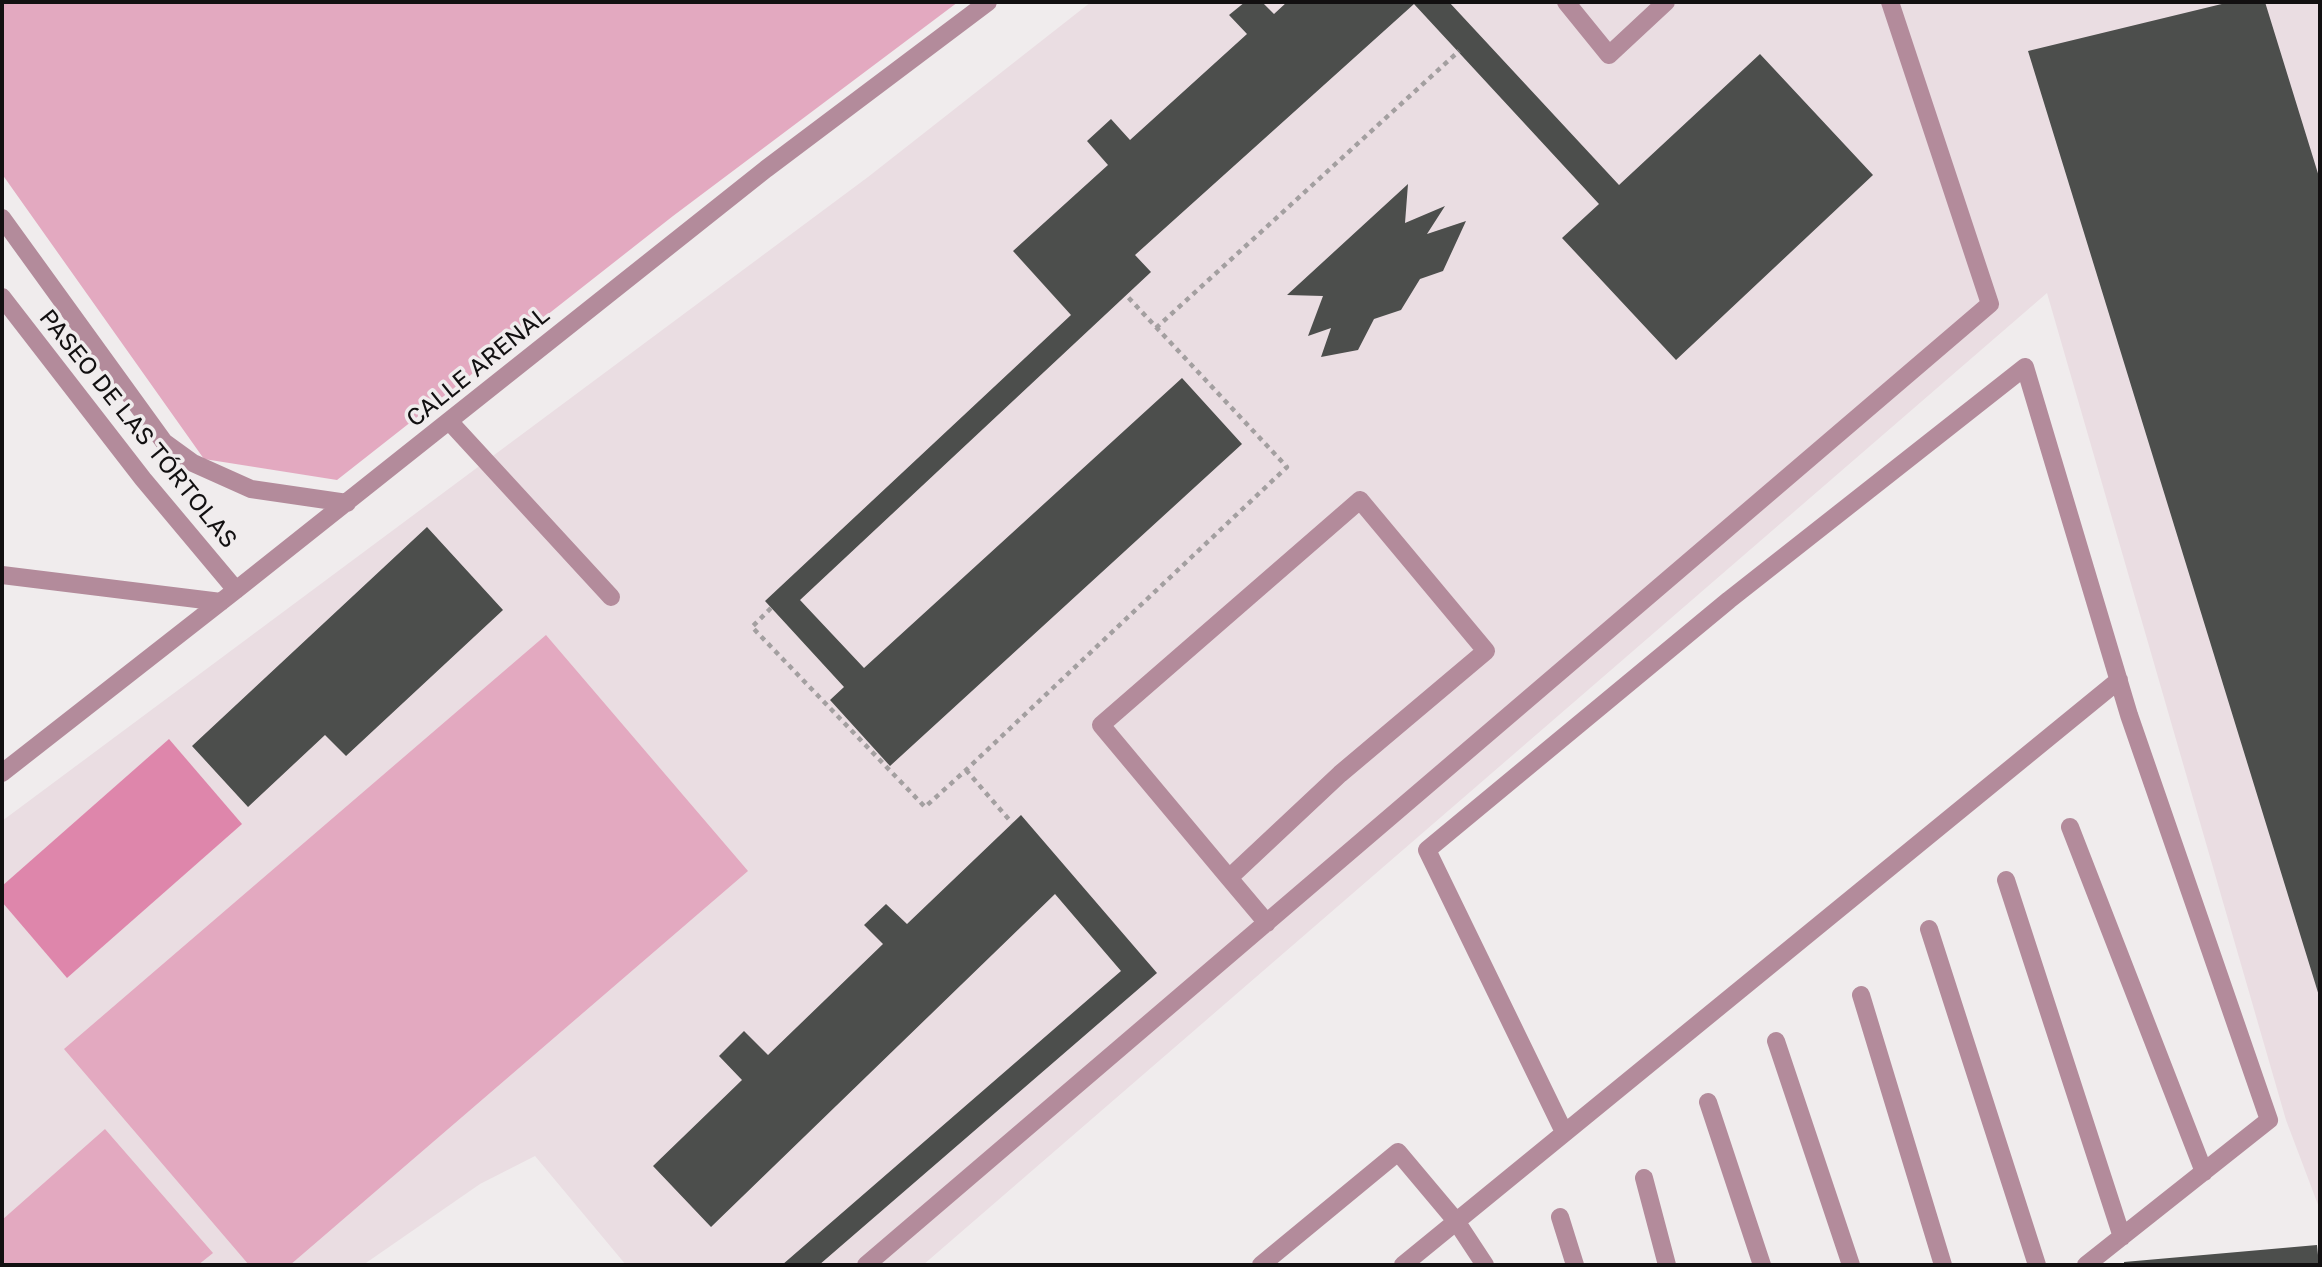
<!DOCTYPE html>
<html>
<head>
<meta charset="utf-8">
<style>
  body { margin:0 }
  #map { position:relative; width:2322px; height:1267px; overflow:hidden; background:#f0eced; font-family:"Golos Text",sans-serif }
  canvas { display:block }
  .frame { position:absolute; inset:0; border:4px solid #121011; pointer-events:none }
</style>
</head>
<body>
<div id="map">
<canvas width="2322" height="1267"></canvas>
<div class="frame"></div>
</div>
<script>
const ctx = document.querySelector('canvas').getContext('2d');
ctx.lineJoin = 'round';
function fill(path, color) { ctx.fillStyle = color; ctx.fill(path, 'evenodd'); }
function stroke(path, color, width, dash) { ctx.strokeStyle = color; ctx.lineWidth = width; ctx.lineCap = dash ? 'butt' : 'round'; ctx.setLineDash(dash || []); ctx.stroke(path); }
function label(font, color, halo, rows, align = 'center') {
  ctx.font = font + ' "Golos Text",sans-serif'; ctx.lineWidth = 7; ctx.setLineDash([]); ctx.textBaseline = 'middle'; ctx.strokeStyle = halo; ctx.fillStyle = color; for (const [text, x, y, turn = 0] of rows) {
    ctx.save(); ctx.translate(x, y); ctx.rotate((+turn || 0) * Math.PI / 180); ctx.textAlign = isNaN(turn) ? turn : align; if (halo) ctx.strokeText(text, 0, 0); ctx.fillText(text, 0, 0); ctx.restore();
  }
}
fill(new Path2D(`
  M1091,2H2320V1210L2286,1120L2047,293L923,1265H626L535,1156L480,1184L363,1265H2V821L868,177Z`), '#eadde2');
fill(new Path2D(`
  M2,2H958L673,216L337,480L204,459L2,174Z
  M546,635L748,871L290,1265H249L64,1049Z
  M105,1129L213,1253L198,1265H2V1220Z`), '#e3a9c0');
fill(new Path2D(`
  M169,739L242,824L67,978L2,902V886Z`), '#de86ab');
fill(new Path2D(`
  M1245,2H1262L1274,14L1287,2H1449L1619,185L1760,54L1873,175L1676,360L1562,238L1599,204L1414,4L1135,255L1151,272L800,600L864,668L1182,378L1242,444L890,766L830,700L844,687L765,601L1071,315L1013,251L1108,165L1087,141L1111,119L1130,140L1247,34L1229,15Z
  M2230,2H2265L2320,180V999L2028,51Z
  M1408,184L1405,223L1445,206L1427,234L1466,221L1443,271L1420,279L1401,310L1374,319L1358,350L1321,357L1331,328L1308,336L1323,296L1287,295Z
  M427,527L503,610L346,756L325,735L248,807L192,746Z
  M1021,815L1157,973L819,1265H782L1121,971L1055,894L711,1227L653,1166L742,1080L719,1056L744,1031L768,1055L883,944L864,925L886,904L907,924Z
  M2317,1245L2319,1265H2124V1262Z`), '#4c4e4c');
stroke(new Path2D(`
  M1156,328L1459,51
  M771,608L752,627L925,807L966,770L1287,467L1126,295
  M966,770L1012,823`), '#a39fa0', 4.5, [5, 5]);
stroke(new Path2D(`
  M1566,2L1609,55L1666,2
  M2,218L164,442L193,463L251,489L347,503
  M2,297L143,479L236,590
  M449,421L611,597
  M2,575L221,602
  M2,773L236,590L766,169L988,2
  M2070,827L2204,1172
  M1229,878L1101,725L1360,500L1486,651L1340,774L1229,878L1267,923
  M2006,880L2122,1237
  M1929,929L2037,1265
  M1861,995L1943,1265
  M1776,1041L1851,1265
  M1708,1102L1762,1265
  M1564,1132L1427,850L1729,600L2025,367L2129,715L2269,1120L2086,1265
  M1644,1178L1667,1265
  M1560,1217L1575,1265
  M866,1265L1990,304L1890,2
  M1261,1265L1398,1152L1456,1221L1485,1265
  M1403,1265L2119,680`), '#b38b9b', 18);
label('24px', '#121011', '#f0eced', [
  ["CALLE ARENAL",478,367,-39],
  ["PASEO DE LAS TÓRTOLAS",138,429,51]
]);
</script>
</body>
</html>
